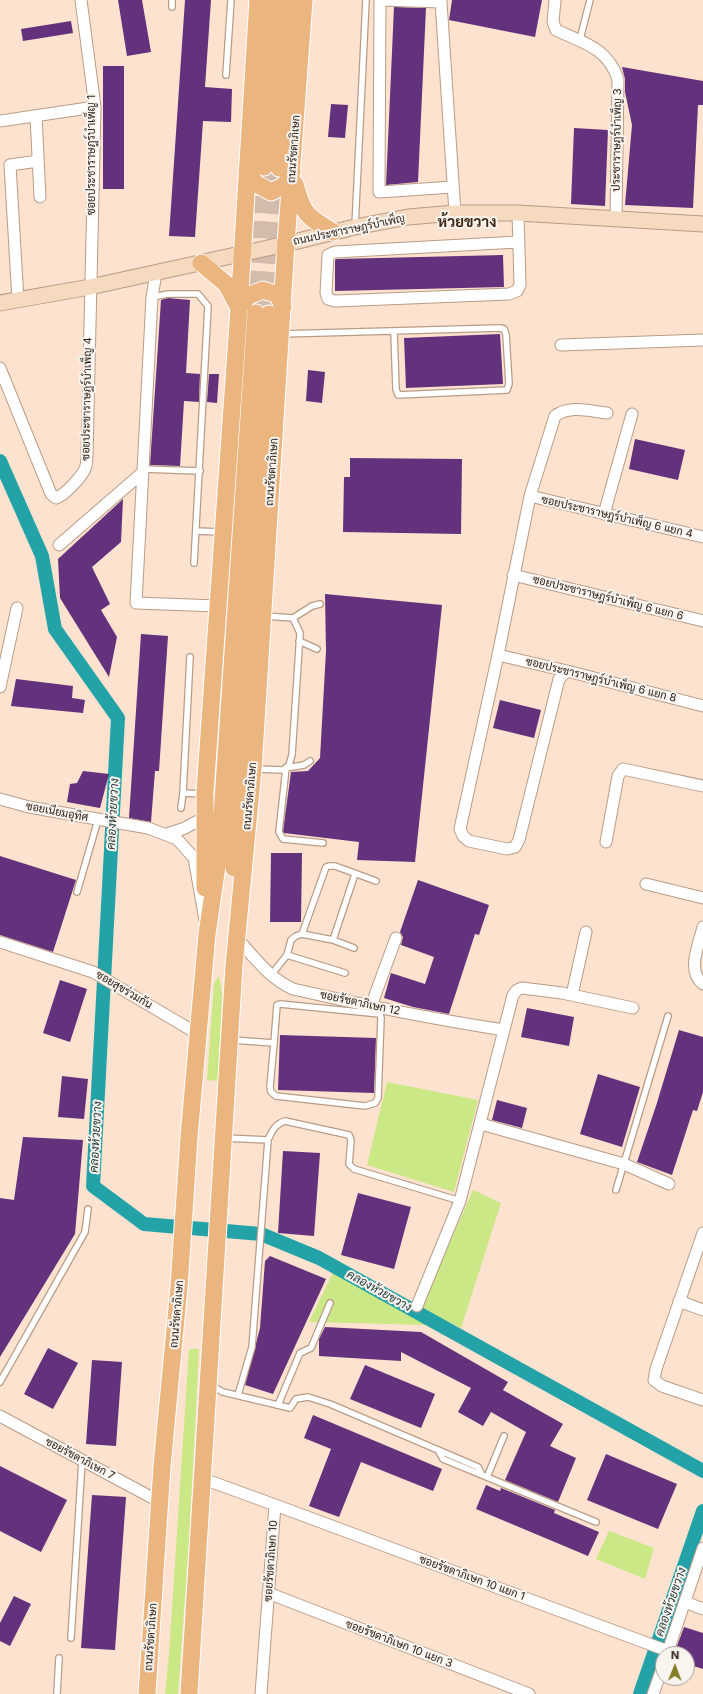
<!DOCTYPE html>
<html>
<head>
<meta charset="utf-8">
<style>
  body { margin:0 }
  #map { position:relative; width:703px; height:1694px; overflow:hidden; background:#fce2cf; font-family:Inter,sans-serif }
  canvas { display:block }
  .north { position:absolute; left:655px; top:1646px; width:40px; height:40px; box-sizing:border-box; background:#faf4ef; border:1px solid #a8a09a; border-radius:50%; rotate:1deg; font-size:11px; font-weight:700; line-height:16px; text-align:center; color:#2e231a }
  .north::after { content:''; display:block; margin:auto; width:14px; height:18px; background:#827f26; clip-path:polygon(50% 0,100% 100%,50% 72%,0 100%) }
</style>
</head>
<body>
<div id="map">
<canvas width="703" height="1694"></canvas>
<div class="north">N</div>
</div>
<script>
const ctx = document.querySelector('canvas').getContext('2d');
ctx.lineJoin = 'round';
function fill(path, color) { ctx.fillStyle = color; ctx.fill(path, 'evenodd'); }
function stroke(path, color, width, dash) { ctx.strokeStyle = color; ctx.lineWidth = width; ctx.lineCap = dash ? 'butt' : 'round'; ctx.setLineDash(dash || []); ctx.stroke(path); }
function label(font, color, halo, rows, align = 'center') {
  ctx.font = font + ' Inter,Sarabun,sans-serif'; ctx.lineWidth = 4; ctx.setLineDash([]); ctx.textBaseline = 'middle'; ctx.strokeStyle = halo; ctx.fillStyle = color; for (const [text, x, y, turn = 0] of rows) {
    ctx.save(); ctx.translate(x, y); ctx.rotate((+turn || 0) * Math.PI / 180); ctx.textAlign = isNaN(turn) ? turn : align; if (halo) ctx.strokeText(text, 0, 0); ctx.fillText(text, 0, 0); ctx.restore();
  }
}
fill(new Path2D(`
  M219,975L222,994L218,1081L207,1080L214,984Z
  M387,1082L478,1100L454,1192L367,1165Z
  M473,1190L501,1203L461,1328L421,1308Z
  M333,1273L428,1325L309,1322Z
  M189,1349H199L189,1543L178,1694H165L169,1654Z
  M609,1531L654,1548L645,1579L596,1559Z`), '#cae885');
stroke(new Path2D(`
  M0,461L42,556L55,629L118,718L93,1186L144,1224L261,1234L319,1258L703,1471
  M640,1694L703,1511`), '#23a3a7', 14);
fill(new Path2D(`
  M118,0H142L151,52L127,56Z
  M185,0H211L205,87L232,89L231,122L203,121L195,237L169,236Z
  M452,0H542L535,37L449,20Z
  M394,7L426,8L418,182L386,185Z
  M71,21L73,33L23,41L21,29Z
  M103,66H124V189H103Z
  M622,67L703,81V105H698L693,208L625,205L632,125L625,92V79Z
  M331,104L348,105L345,138L328,137Z
  M574,128L608,130L605,206L571,204Z
  M503,255L504,287L335,291V260L337,259Z
  M168,298L190,300L186,373L200,374L199,402L184,401L180,466L150,465L161,300Z
  M500,334L503,384L406,388L404,338Z
  M308,370L325,372L322,403L306,401Z
  M209,374H219L217,403L207,402Z
  M635,439L685,450L678,480L629,469Z
  M350,458L462,459L461,534L343,532L344,477H350Z
  M123,499L121,542L92,567L110,604L101,610L117,637L109,677L60,598L58,559Z
  M325,594L442,605L415,862L357,860L359,842L284,833L283,831L291,772L308,771L320,758L326,651Z
  M141,634L168,636L159,771H155L151,822L129,818Z
  M16,679L73,686L72,698L85,700L83,713L11,706Z
  M500,700L541,710L534,738L493,728Z
  M83,771L109,774L100,808L67,802L70,784L77,783Z
  M271,853H302L301,922H270Z
  M0,856L76,880L53,952L0,935Z
  M418,880L489,905L479,935L475,934L449,1014L413,1007L384,998L391,973L425,984L434,957L401,945L403,937L400,932Z
  M60,980L87,989L70,1042L43,1033Z
  M527,1008L574,1017L569,1046L521,1037Z
  M679,1030L703,1037V1092L697,1111L693,1110L672,1175L637,1162L656,1106Z
  M280,1035L376,1038L374,1093L278,1090Z
  M598,1074L640,1087L622,1147L580,1134Z
  M62,1076L88,1079L84,1119L58,1117Z
  M497,1100L527,1108L522,1128L492,1120Z
  M23,1137L83,1140L75,1234L0,1357V1198L14,1200Z
  M283,1151L320,1153L314,1236L278,1233Z
  M358,1193L411,1207L394,1269L341,1255Z
  M270,1256L326,1279L273,1394L245,1385L260,1328L265,1261Z
  M325,1327L421,1332L508,1382L503,1390L563,1424L550,1446L576,1458L558,1502L505,1480L526,1432L491,1412L483,1426L458,1412L471,1388L401,1352V1361L319,1356V1339Z
  M48,1348L78,1363L53,1409L24,1394Z
  M92,1360L122,1362L116,1446L86,1444Z
  M365,1365L435,1394L421,1428L350,1399Z
  M313,1415L442,1469L433,1491L361,1462L339,1517L309,1506L331,1449L304,1438Z
  M606,1454L677,1484L658,1529L587,1500Z
  M0,1466L67,1500L41,1552L0,1531Z
  M486,1485L500,1491L501,1488L555,1510L554,1513L599,1532L588,1556L476,1509Z
  M92,1495L126,1497L115,1650L81,1648Z
  M14,1596L31,1604L10,1646L0,1641V1623Z
  M684,1627L703,1633V1669L687,1664V1654H674Z`), '#64317c');
stroke(new Path2D(`
  M256,313L264,167
  M269,314L279,168`), '#d3bcab', 17, [17, 8]);
const lane = new Path2D(`
  M172,7V0
  M580,39L590,0
  M226,75L231,0
  M355,227L366,0
  M152,297L168,294H198L208,306L194,563
  M281,334L500,328L504,329L506,334L509,384L507,390L398,395L396,389L394,332
  M142,469L200,471
  M196,531L221,532
  M265,616L293,618L312,606L320,604
  M299,641L317,649
  M190,657L183,793L203,794
  M310,761L304,765L286,768L279,832L283,839L323,843
  M255,769L283,770L289,765L292,755L300,633L293,618
  M181,808L183,793
  M77,892L98,820
  M302,934L326,867L329,866H335L376,881
  M333,940L355,874
  M287,955L291,940L296,936L302,934L333,940L354,948
  M271,975L287,955L345,973
  M232,1040L274,1043L270,1087L271,1092L276,1096L365,1106L375,1103L378,1098L381,1018L380,1014L280,1004L277,1005L274,1043
  M225,1138L268,1140C272,1131 275,1124 285,1121L349,1135L351,1140L349,1164L354,1169L460,1201
  M616,1190L668,1016
  M0,1382L85,1232L88,1209
  M210,1385L223,1392L290,1408L296,1399L308,1397L330,1404L478,1467L482,1475
  M238,1395L252,1347L268,1140
  M278,1405L300,1353L311,1348L330,1303
  M438,1450L443,1459L596,1522
  M487,1477L504,1436
  M71,1638L82,1461
  M57,1694L59,1658`);
const street = new Path2D(`
  M555,0L553,22L556,30C583,43 607,47 618,79L616,218
  M36,116L40,197
  M0,121L95,107
  M453,187L379,192L380,0L441,2L455,213
  M518,242L335,252L328,255L326,293L328,299L335,301L509,294L517,291L520,285L518,213
  M156,273L152,297L136,603L218,606
  M18,300L10,165L38,161
  M561,345L703,340
  M0,368L51,494L56,498C65,495 79,479 84,471C87,466 87,460 87,455L95,107L81,0
  M530,496L703,537
  M604,514L632,414
  M59,545L142,473
  M513,575L703,621
  M498,655L567,671L703,706
  M567,671L559,679L519,840L515,847L507,849L469,841L463,836L460,829L498,655L530,496L555,416C570,405 589,411 607,413
  M0,687L17,608
  M0,799L29,807L148,828L177,839L194,858L205,920
  M167,834L185,828L205,817
  M606,842L618,776L623,769L703,786
  M646,884L703,898
  M703,927C699,944 686,971 703,984
  M236,937C254,957 269,978 293,989C363,1005 433,1019 504,1030
  M0,942L93,972L198,1034
  M572,995L586,932
  M371,1006L396,938
  M481,1124L624,1164L669,1184
  M703,1233L656,1369L654,1380L662,1386L703,1400
  M679,1301L703,1310
  M417,1306L460,1201L513,995L517,990L522,988L562,993L633,1008
  M0,1416L160,1502
  M201,1478L275,1505L261,1694
  M275,1505L668,1651
  M268,1593L529,1694
  M685,1602L703,1609
  M667,1654L703,1548
  M653,1694L663,1666`);
const secondary = new Path2D(`
  M0,303L90,287L286,244L355,227L408,217L455,213H518L703,224`);
const primary = new Path2D(`
  M264,167L275,0
  M279,168L290,0
  M247,170L255,183L271,192L285,185L292,172
  M295,184C303,214 306,216 333,232
  M201,263L226,284L239,308
  M239,308L248,296L263,290L278,295L283,307
  M234,868L233,846L269,314
  M205,888V792L239,308L258,0
  M147,1694L162,1466L179,1287L189,1137L207,934L220,845L256,313
  M189,1694L234,966L253,769L286,244L304,0`);
stroke(lane, '#b99c86', 8);
stroke(street, '#b99c86', 13);
stroke(secondary, '#b99c86', 17);
stroke(primary, '#fff', 19);
stroke(lane, '#fff', 5.5);
stroke(street, '#fff', 11);
stroke(secondary, '#f5dabf', 15);
stroke(primary, '#ebb580', 17);
label('11px', '#2e231a', '#faf4ef', [
  ["ประชาราษฎร์บำเพ็ญ 3",617,140,-89],
  ["ถนนรัชดาภิเษก",294,149,-86],
  ["ซอยประชาราษฎร์บำเพ็ญ 1",92,155,-90],
  ["ถนนประชาราษฎร์บำเพ็ญ",349,230,-12],
  ["ซอยประชาราษฎร์บำเพ็ญ 4",87,399,-89],
  ["ถนนรัชดาภิเษก",272,472,-86],
  ["ซอยประชาราษฎร์บำเพ็ญ 6 แยก 4",617,517,13],
  ["ซอยประชาราษฎร์บำเพ็ญ 6 แยก 6",608,598,14],
  ["ซอยประชาราษฎร์บำเพ็ญ 6 แยก 8",601,680,14],
  ["ถนนรัชดาภิเษก",250,796,-85],
  ["ซอยเนียมอุทิศ",57,812,11],
  ["ซอยสุขร่วมกัน",124,990,31],
  ["ซอยรัชดาภิเษก 12",360,1003,12],
  ["ถนนรัชดาภิเษก",177,1314,-85],
  ["ซอยรัชดาภิเษก 7",80,1459,28],
  ["ซอยรัชดาภิเษก 10",271,1561,-86],
  ["ซอยรัชดาภิเษก 10 แยก 1",472,1578,20],
  ["ถนนรัชดาภิเษก",151,1637,-86],
  ["ซอยรัชดาภิเษก 10 แยก 3",399,1644,21]
]);
label('italic 12px', '#264040', '#faf4ef', [
  ["คลองห้วยขวาง",113,814,-87],
  ["คลองห้วยขวาง",96,1137,-87],
  ["คลองห้วยขวาง",379,1291,29],
  ["คลองห้วยขวาง",671,1602,-71]
]);
label('bold 15px', '#3e2713', '#faf4ef', [
  ["ห้วยขวาง",467,222]
]);
</script>
</body>
</html>
